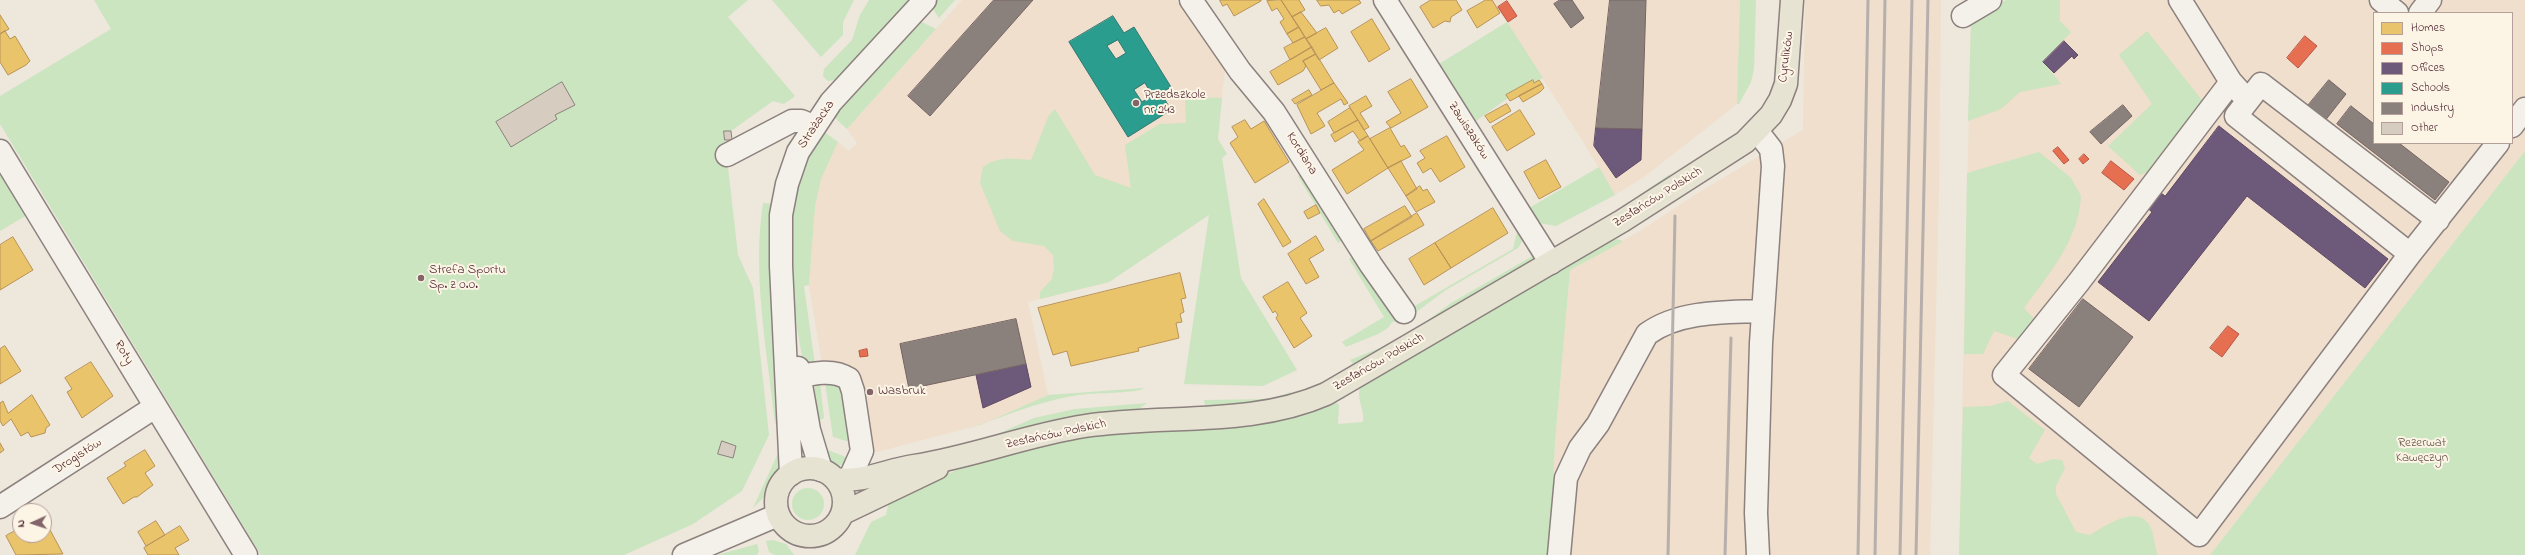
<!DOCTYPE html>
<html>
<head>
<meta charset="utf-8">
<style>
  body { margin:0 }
  #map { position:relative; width:2525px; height:555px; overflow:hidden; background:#eee7dc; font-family:"Indie Flower",sans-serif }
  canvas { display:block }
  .legend { position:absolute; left:2373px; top:12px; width:140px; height:132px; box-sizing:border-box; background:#fcf5e5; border:1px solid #b59f9b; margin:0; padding:5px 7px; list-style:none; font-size:12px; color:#4a1f2b }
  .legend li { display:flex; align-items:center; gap:8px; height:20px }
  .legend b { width:20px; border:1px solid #b59f9b }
  .north { position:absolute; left:12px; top:503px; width:40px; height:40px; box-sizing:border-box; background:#fcf5e5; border:1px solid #b59f9b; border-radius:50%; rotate:267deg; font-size:11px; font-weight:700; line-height:16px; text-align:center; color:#4a1f2b }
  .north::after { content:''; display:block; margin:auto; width:14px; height:18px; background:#836569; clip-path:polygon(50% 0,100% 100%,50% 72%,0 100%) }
</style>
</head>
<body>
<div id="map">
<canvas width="2525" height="555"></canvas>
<ul class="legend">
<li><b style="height:11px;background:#e9c46a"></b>Homes</li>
<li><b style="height:11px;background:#e76f51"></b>Shops</li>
<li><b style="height:11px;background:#6d597a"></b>Offices</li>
<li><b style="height:11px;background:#2a9d8f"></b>Schools</li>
<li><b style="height:11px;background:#8a817c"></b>Industry</li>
<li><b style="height:11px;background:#d7ccc0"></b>Other</li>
</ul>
<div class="north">N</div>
</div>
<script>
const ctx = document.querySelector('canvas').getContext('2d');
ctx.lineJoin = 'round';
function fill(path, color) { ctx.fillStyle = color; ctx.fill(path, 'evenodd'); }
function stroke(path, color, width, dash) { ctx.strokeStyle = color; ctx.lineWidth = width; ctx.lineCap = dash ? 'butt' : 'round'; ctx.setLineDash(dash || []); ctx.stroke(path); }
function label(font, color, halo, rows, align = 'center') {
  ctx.font = font + ' "Indie Flower",sans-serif'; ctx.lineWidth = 4; ctx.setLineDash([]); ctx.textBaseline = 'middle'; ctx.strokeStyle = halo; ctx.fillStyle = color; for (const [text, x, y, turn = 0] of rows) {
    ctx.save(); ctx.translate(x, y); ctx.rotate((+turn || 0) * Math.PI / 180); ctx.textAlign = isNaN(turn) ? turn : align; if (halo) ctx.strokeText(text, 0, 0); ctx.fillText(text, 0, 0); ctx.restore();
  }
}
fill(new Path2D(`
  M962,0H1176L1225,69L1209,214L1109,282L1028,302L1048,395L983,424L877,452L871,451L836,386L825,383L809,285L815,207L821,179L838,142L849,151L857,143L847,129Z
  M1492,0H1740L1737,104L1644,177L1615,195L1582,140Z
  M1805,0H1941L1939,189L1930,555H1550L1555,442L1570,270L1640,231L1693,196L1803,130Z
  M2006,0H2525V151L2210,555H1959L1971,24ZM2374,13H2512V143H2374Z`), '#efdfcc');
fill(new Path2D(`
  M94,0H748L728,17L795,96L784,104L773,101L731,131L724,132L738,255L753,288L769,435L742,491L693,524L624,555H261L0,124V96L111,29Z
  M772,0H854L843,22V35L821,57Z
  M869,0H909L835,80L828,81L823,76L824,69L852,40L860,15Z
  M937,0H955L939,18L931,6Z
  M1740,0H1756L1754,69L1751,82L1739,104H1737Z
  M2006,0H2060V21L2071,32L2043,62L2061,84L2020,92L2001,109L1968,121L1971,24L1978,16Z
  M918,20L936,29L847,129L834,117L853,92Z
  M1507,22L1543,78L1534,83L1533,80L1476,121L1439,64Z
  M2147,31L2205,104L2154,170L2140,175L2108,146L2152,104L2119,55Z
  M1185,97L1222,98L1218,139L1227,154L1222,158L1241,278L1297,370L1263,386L1184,384L1209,215L1109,282L1040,299V292L1052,279L1054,268L1053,255L1044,246L1013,241L1000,231L980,183L983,167C999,156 1013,159 1031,160L1049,115L1055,109L1095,175L1131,188L1125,145L1160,124L1186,123Z
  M823,131L838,142L821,179L815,207L809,285L804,286L815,365L809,363L802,356C791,294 782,226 805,166C809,154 817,142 823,131Z
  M2525,151V555H2210Z
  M2039,152L2071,178L2081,196C2079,240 2048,275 2024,308L2036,321L2021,340L1994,331L1983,354H1964L1967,173Z
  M1599,167L1615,195L1556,226L1539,223L1529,208Z
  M1307,171L1347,237L1338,243L1298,176Z
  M0,173L27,215L0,231Z
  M1670,174L1667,184L1559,245H1556L1613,213Z
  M763,203L775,204L779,428L775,423C767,351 752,275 763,203Z
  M1518,228L1524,238L1518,248L1446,290L1412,315L1403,304L1413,307L1513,249Z
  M1612,239L1621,240L1622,242L1570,270L1555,442L1550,555H855L871,522L886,515L889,501L974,462L1062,440L1155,429L1258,424L1306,413L1334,401L1339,405L1338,424L1363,422C1365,409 1355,398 1361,385Z
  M1357,254L1402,320L1392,322L1388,328L1378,334L1346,347L1342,342L1384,317L1349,259Z
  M1536,254L1534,261L1357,366L1353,364L1350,360L1382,347L1420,326L1451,303Z
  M820,382L824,418L815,423L811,391Z
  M828,382L840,389L846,395L853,443L833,437L825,383Z
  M1144,388C1139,393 1098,393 1088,394C1038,399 1000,420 953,433L983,424L1048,395Z
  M1291,392L1289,398L1268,403L1208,408L1205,405L1204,400L1272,399Z
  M2008,401L2045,430L2029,458L2037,464L2053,459L2062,460L2065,468L2056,486V494L2076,532L2090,535C2105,526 2142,500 2152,531C2155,539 2154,547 2158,555H1959L1963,407L1991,406Z
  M1147,403L1135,412L967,446L958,445L995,435L1034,418L1075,409Z
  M820,447L851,459L839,466L832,465Z
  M780,449L781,466L763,498L753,508Z
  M792 504a16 16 0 1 1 32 0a16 16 0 1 1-32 0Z
  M773,540L786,544L794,555H775L769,552L766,541Z
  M757,544L759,551L757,555H717Z`), '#cae5bf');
const homes = new Path2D(`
  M1220,0H1261V1L1234,16L1227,4L1223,6Z
  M1281,0L1299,27L1287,34L1280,22L1284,19L1277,8L1272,11L1267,1Z
  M1299,0L1305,10L1292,17L1281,0Z
  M1317,0H1359L1361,3L1342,14L1339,10L1334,13L1329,5L1321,6Z
  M1431,0H1456L1462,10L1451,17L1450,22L1445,21L1433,28L1420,7Z
  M1486,0H1492L1500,13L1477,28L1467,11Z
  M1301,12L1317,33L1306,39L1292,17Z
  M0,15L9,29L0,34Z
  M1372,19L1390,49L1369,62L1351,32Z
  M1299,27L1305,37L1293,43L1287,34Z
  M1326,28L1338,48L1319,60L1306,39Z
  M5,31L10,39L15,36L30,61L26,65L8,75L0,62V34Z
  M1305,37L1312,47L1290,60L1284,48Z
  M1312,47L1316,54L1303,61L1306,66L1303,71L1278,85L1270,72Z
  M1316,54L1334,83L1321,90L1303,61Z
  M1411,79L1428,107L1391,128L1386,122L1401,113L1388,92Z
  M1533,80L1534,83L1539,80L1542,84L1510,101L1506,95Z
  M1334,83L1348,103L1344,105L1341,99L1317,113L1325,126L1311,134L1297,105Z
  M1542,84L1544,88L1540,92L1523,102L1519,96Z
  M1309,90L1312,95L1295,104L1292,100Z
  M1366,96L1372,106L1360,113L1369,127L1364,130L1349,106Z
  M1507,104L1511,111L1490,123L1485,116Z
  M1350,108L1358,120L1334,133L1328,122Z
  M1520,110L1535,134L1507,151L1492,127Z
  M1245,120L1251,129L1264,121L1289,162L1255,183L1230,143L1238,137L1232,127Z
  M1358,120L1368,136L1360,141L1353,131L1335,142L1331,135Z
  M1390,128L1401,147L1404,145L1411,156L1388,168L1370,139Z
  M1368,136L1388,168L1347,194L1332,170L1364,150L1358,142Z
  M1447,136L1465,167L1440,182L1431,168L1423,173L1417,163L1425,158L1420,151Z
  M1546,160L1561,187L1539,199L1524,172Z
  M1401,161L1417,189L1406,196L1388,168Z
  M1420,186L1423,191L1427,189L1435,202L1416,212L1406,196Z
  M1264,199L1291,242L1283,247L1258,204Z
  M1316,205L1320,213L1308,219L1304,212Z
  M1405,206L1412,217L1371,241L1364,229Z
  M1493,208L1508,233L1451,268L1435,243Z
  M1417,213L1424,225L1378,251L1371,241Z
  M1316,236L1324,250L1309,259L1319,277L1306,284L1288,254Z
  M13,237L33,270L0,290V245Z
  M1435,243L1451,268L1424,285L1409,259Z
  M1180,273L1186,298L1181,299L1184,312L1180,314L1182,322L1176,323L1179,338L1138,348L1139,351L1071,366L1067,351L1053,355L1038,308Z
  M1288,282L1307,313L1300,318L1312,336L1294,348L1276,318L1278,315L1275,311L1273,313L1263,297Z
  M5,346L21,371L0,384V349Z
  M91,362L113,396L82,418L67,392L72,389L65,378Z
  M32,395L50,425L46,428L45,433L31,437L28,432L21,436L11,419L3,426L0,421V403L3,401L8,413Z
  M0,443L4,450L0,453Z
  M145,450L155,466L145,473L153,485L137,497H134L123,504L107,478L126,466L124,463Z
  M156,521L165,535L146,546L138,532Z
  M180,526L189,540L175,548L179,555H148L144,548Z
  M20,528V535H24L29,543L34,541L32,538L44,535V531L49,528L63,554L16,555L6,536Z`);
fill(homes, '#e9c46a');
stroke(homes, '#b99257', 1);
const shops = new Path2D(`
  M1507,1L1517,16L1508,22L1498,7Z
  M2305,36L2317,46L2298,68L2287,58Z
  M2058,147L2069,160L2064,164L2053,151Z
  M2084,154L2089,159L2083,164L2079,159Z
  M2111,161L2134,179L2124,190L2102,173Z
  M2228,326L2239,334L2222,357L2210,348Z
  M867,349L868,356L860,357L859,351Z`);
fill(shops, '#e76f51');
stroke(shops, '#b85746', 1);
const offices = new Path2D(`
  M2064,41L2078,55L2074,59L2072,56L2054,73L2043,62Z
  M2219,126L2388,259L2365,288L2247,196L2149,321L2098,282L2152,212L2145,206L2157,190L2165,196Z
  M1596,128L1642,129L1641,160L1616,178L1594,146Z
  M1026,364L1031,387L983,408L976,375Z`);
fill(offices, '#6d597a');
stroke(offices, '#624862', 1);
const schools = new Path2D(`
  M1113,16L1124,33L1134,27L1171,87L1161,93L1171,110L1128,137L1069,42ZM1118,40L1126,53L1116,59L1107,46ZM1145,83L1152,95L1142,102L1134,90Z`);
fill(schools, '#2a9d8f');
stroke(schools, '#347771', 1);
const industry = new Path2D(`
  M994,0H1033L930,116L908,96Z
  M1560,0H1572L1584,18L1571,28L1554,4Z
  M1610,0H1646L1642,129L1596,128Z
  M2329,80L2346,94L2324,122L2306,108Z
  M2123,105L2132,116L2101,144L2090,132Z
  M2351,106L2374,124V143H2399L2449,182L2435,200L2337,124Z
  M2083,299L2133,337L2079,407L2029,369Z
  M1016,319L1026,364L909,389L900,344Z`);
fill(industry, '#8a817c');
stroke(industry, '#776464', 1);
const building = new Path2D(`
  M562,82L575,105L555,115L557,119L511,147L496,122Z
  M724,131H731L732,140H725Z
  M722,441L736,446L733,458L718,454Z`);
fill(building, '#d7ccc0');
stroke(building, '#8c817e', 1);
const minor = new Path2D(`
  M1191,0L1240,71L1274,112L1371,265L1404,312
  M1385,0L1551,263
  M2180,0L2231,82L2241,93
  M2381,0L2397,13
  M2420,13L2430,0
  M1963,16L1990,0
  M2231,82L2078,283L2004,375L2199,535L2410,254L2498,143
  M2512,126L2525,109
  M1757,131L1771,149L1773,166L1761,343L1756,513L1758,555
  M0,151L246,555
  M727,155L792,121H801L813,126
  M2410,254L2236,116L2261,84L2438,220
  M798,368L809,430L821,470
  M787,379C807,375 831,367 849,379L853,391L862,451L849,480
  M791,474L781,266V215L787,184L798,152L831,102L925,0
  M0,507L155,407
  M684,555L778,515
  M1559,555L1566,478L1580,448L1598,424L1647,334C1679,311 1724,312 1763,311`);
const major = new Path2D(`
  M776 502a34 34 0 1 1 68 0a34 34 0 1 1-68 0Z
  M835,479C863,483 887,470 914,466C972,457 1027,435 1085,426C1165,414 1251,427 1326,394L1622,221L1745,142L1771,115L1780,100L1786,84L1792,0
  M843,513L937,468`);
stroke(minor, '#8c817e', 25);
stroke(major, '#8c817e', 25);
stroke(minor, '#f4f0ea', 22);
stroke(major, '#e7e3d3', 22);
stroke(new Path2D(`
  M1668,555L1675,216
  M1725,555L1731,338
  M1858,555L1868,0
  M1875,555L1885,0
  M1900,555L1912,0
  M1916,555L1928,0`), '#b7afac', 3);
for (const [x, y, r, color] of [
  [1136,103,4,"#836569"],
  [421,278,4,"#836569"],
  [870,392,4,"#836569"]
]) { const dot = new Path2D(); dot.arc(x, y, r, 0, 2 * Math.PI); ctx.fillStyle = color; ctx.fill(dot); stroke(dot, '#fcf5e5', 1.5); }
label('13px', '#4a1f2b', '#fcf5e5', [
  ["Cyrulików",1787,57,-83],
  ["Strażacka",817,125,-56],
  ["Zawiszaków",1468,131,57],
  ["Kordiana",1301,154,58],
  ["Zesłańców Polskich",1658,198,-32],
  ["Roty",123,353,59],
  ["Zesłańców Polskich",1379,363,-30],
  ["Zesłańców Polskich",1056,435,-12],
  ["Drogistów",78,457,-33]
]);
label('13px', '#4a1f2b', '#fcf5e5', [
  ["Przedszkole",1144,96],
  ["nr 243",1144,111],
  ["Strefa Sportu",429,271],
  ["Sp. z o.o.",429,286],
  ["Wasbruk",878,392]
], 'left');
label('13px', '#63504a', '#fcf5e5', [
  ["Rezerwat",2422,444],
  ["Kawęczyn",2422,459]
]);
</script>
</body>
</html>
